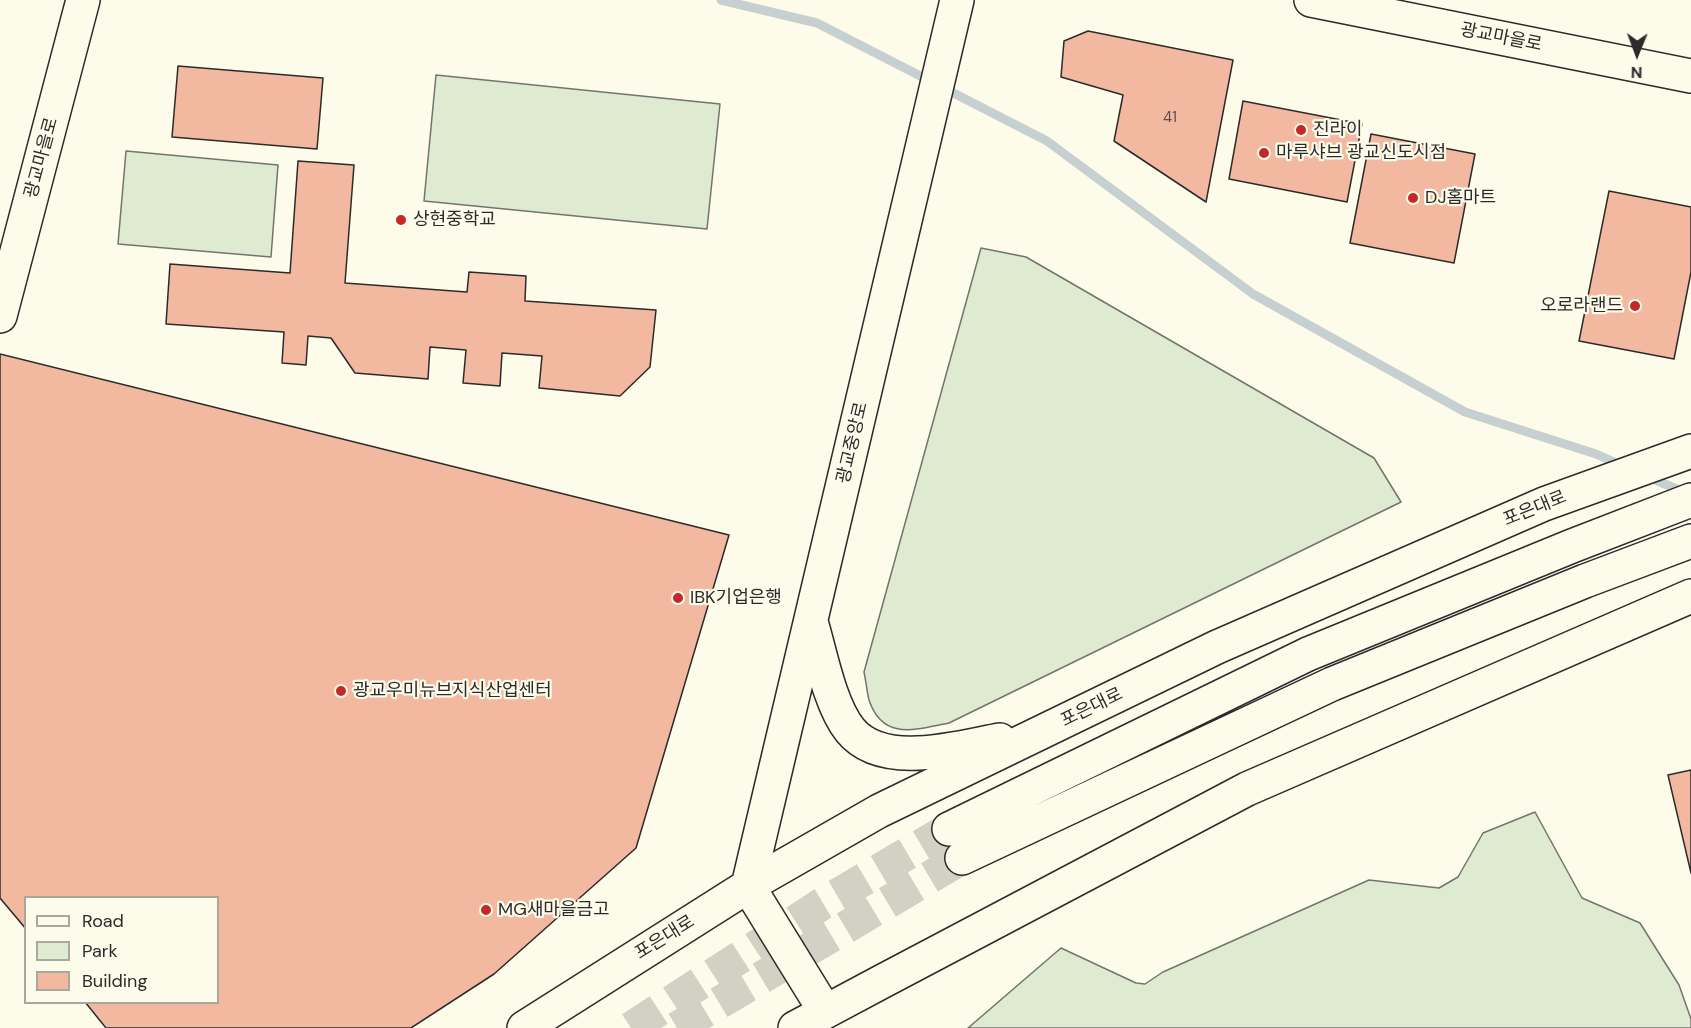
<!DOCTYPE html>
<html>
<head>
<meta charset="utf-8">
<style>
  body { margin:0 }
  #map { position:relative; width:1691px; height:1028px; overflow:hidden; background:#fdfbea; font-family:"DM Sans",sans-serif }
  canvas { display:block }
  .legend { position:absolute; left:24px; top:896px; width:195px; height:108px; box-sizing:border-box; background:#fdfbea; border:2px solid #a9a89e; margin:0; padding:8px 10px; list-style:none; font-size:18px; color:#2b2b2b }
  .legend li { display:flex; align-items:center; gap:12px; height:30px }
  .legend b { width:30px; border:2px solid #a9a89e }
  .north { position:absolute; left:1607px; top:24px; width:60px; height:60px; -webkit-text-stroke:4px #fdfbea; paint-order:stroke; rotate:181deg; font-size:16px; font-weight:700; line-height:24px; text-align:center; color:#2b2b2b }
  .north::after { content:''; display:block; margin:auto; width:21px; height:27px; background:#2b2b2b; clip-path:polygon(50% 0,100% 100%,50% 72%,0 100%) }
</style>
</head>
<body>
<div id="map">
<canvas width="1691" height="1028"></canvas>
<ul class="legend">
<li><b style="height:8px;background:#fdfbea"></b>Road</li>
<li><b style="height:16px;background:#deebd1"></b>Park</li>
<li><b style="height:16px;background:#f2b8a0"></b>Building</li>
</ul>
<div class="north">N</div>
</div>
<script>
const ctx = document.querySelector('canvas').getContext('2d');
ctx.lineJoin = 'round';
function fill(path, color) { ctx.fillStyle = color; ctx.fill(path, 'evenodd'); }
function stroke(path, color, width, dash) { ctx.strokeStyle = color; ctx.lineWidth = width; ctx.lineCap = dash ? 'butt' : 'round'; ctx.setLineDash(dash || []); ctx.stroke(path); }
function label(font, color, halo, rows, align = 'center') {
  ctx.font = font + ' "DM Sans","Noto Sans KR",sans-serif'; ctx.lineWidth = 4.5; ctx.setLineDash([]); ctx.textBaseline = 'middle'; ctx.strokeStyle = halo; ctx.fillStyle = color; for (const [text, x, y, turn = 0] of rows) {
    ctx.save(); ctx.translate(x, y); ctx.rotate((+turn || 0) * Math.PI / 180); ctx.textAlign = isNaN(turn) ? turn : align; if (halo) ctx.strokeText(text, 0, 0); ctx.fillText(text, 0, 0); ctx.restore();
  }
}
const green = new Path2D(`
  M436,75L720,104L707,229L424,201Z
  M126,151L278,165L271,257L118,244Z
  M981,248L1026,257L1374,458L1401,502L949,723C917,729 883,742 869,700C867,692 866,681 864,672Z
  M1535,812L1582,898L1640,923L1679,985L1691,1019V1028H968L1061,948L1136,983L1145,984L1163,972L1369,880L1439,888L1458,877L1483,833Z`);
fill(green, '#deebd1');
stroke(green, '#74746e', 1.5);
stroke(new Path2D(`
  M721,0L817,23L1047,141L1253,294L1465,412L1596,454L1623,466
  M1646,476L1686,493`), '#c7d0d0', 9);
const building = new Path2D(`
  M1088,31L1233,60L1206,202L1114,141L1123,95L1061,77L1064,41Z
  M178,66L323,78L317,149L172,137Z
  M1243,101L1362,124L1347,202L1229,179Z
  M1371,134L1475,154L1454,263L1350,243Z
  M298,161L354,165L345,283L467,292L469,272L526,276L525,301L656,310L650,367L620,396L539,388L542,356L502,353L500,386L463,383L466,350L430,347L428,379L355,373L331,338L308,336L306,365L282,363L284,332L166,324L170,264L290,273Z
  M1609,191L1691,207V272L1674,359L1579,341Z
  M0,354L729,535L636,848L494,974L411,1028H106L85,1002H218V898H26V929L0,898Z
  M1691,770V873L1668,775Z`);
fill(building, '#f2b8a0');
stroke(building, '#2b2b2b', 1.5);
stroke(new Path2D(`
  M631,1028L822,904L949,829
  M677,1028L962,858`), '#d3d1c4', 33, [33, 16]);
const minor = new Path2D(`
  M1311,0L1691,76
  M0,316L83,0`);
const major = new Path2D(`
  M812,625C821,656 830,705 850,730C882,770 957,748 1000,740
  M949,829L1308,654L1572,546L1691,500
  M962,858L1332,684L1585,581L1691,541
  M748,886L957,0
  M748,886L825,1011
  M524,1028L748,886L879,811L1217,647L1544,504L1691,451
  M795,1028L883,981L1247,789L1691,596`);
stroke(minor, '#2b2b2b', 36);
stroke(major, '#2b2b2b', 36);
stroke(minor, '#fdfbea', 33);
stroke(major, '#fdfbea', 33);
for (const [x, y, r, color] of [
  [1301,130,6,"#c62828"],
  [1264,153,6,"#c62828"],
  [1413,198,6,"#c62828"],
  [401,220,6,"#c62828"],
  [1635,306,6,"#c62828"],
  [678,598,6,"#c62828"],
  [341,691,6,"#c62828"],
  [486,910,6,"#c62828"]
]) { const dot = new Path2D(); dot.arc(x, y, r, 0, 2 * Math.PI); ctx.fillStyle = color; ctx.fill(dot); stroke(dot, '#fdfbea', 2); }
label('15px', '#5d4e48', null, [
  ["41",1170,118]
]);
label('18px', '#2b2b2b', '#fdfbea', [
  ["광교마을로",1501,38,11],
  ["광교마을로",42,158,-75],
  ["광교중앙로",853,443,-77],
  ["포은대로",1535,509,-22],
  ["포은대로",1092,708,-26],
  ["포은대로",665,938,-32]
]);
label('18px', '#2b2b2b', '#fdfbea', [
  ["진라이",1313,130],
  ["마루샤브 광교신도시점",1276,153],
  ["DJ홈마트",1425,198],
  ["상현중학교",413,220],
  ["오로라랜드",1623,306,"right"],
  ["IBK기업은행",690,598],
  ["광교우미뉴브지식산업센터",353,691],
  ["MG새마을금고",498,910]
], 'left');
</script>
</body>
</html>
